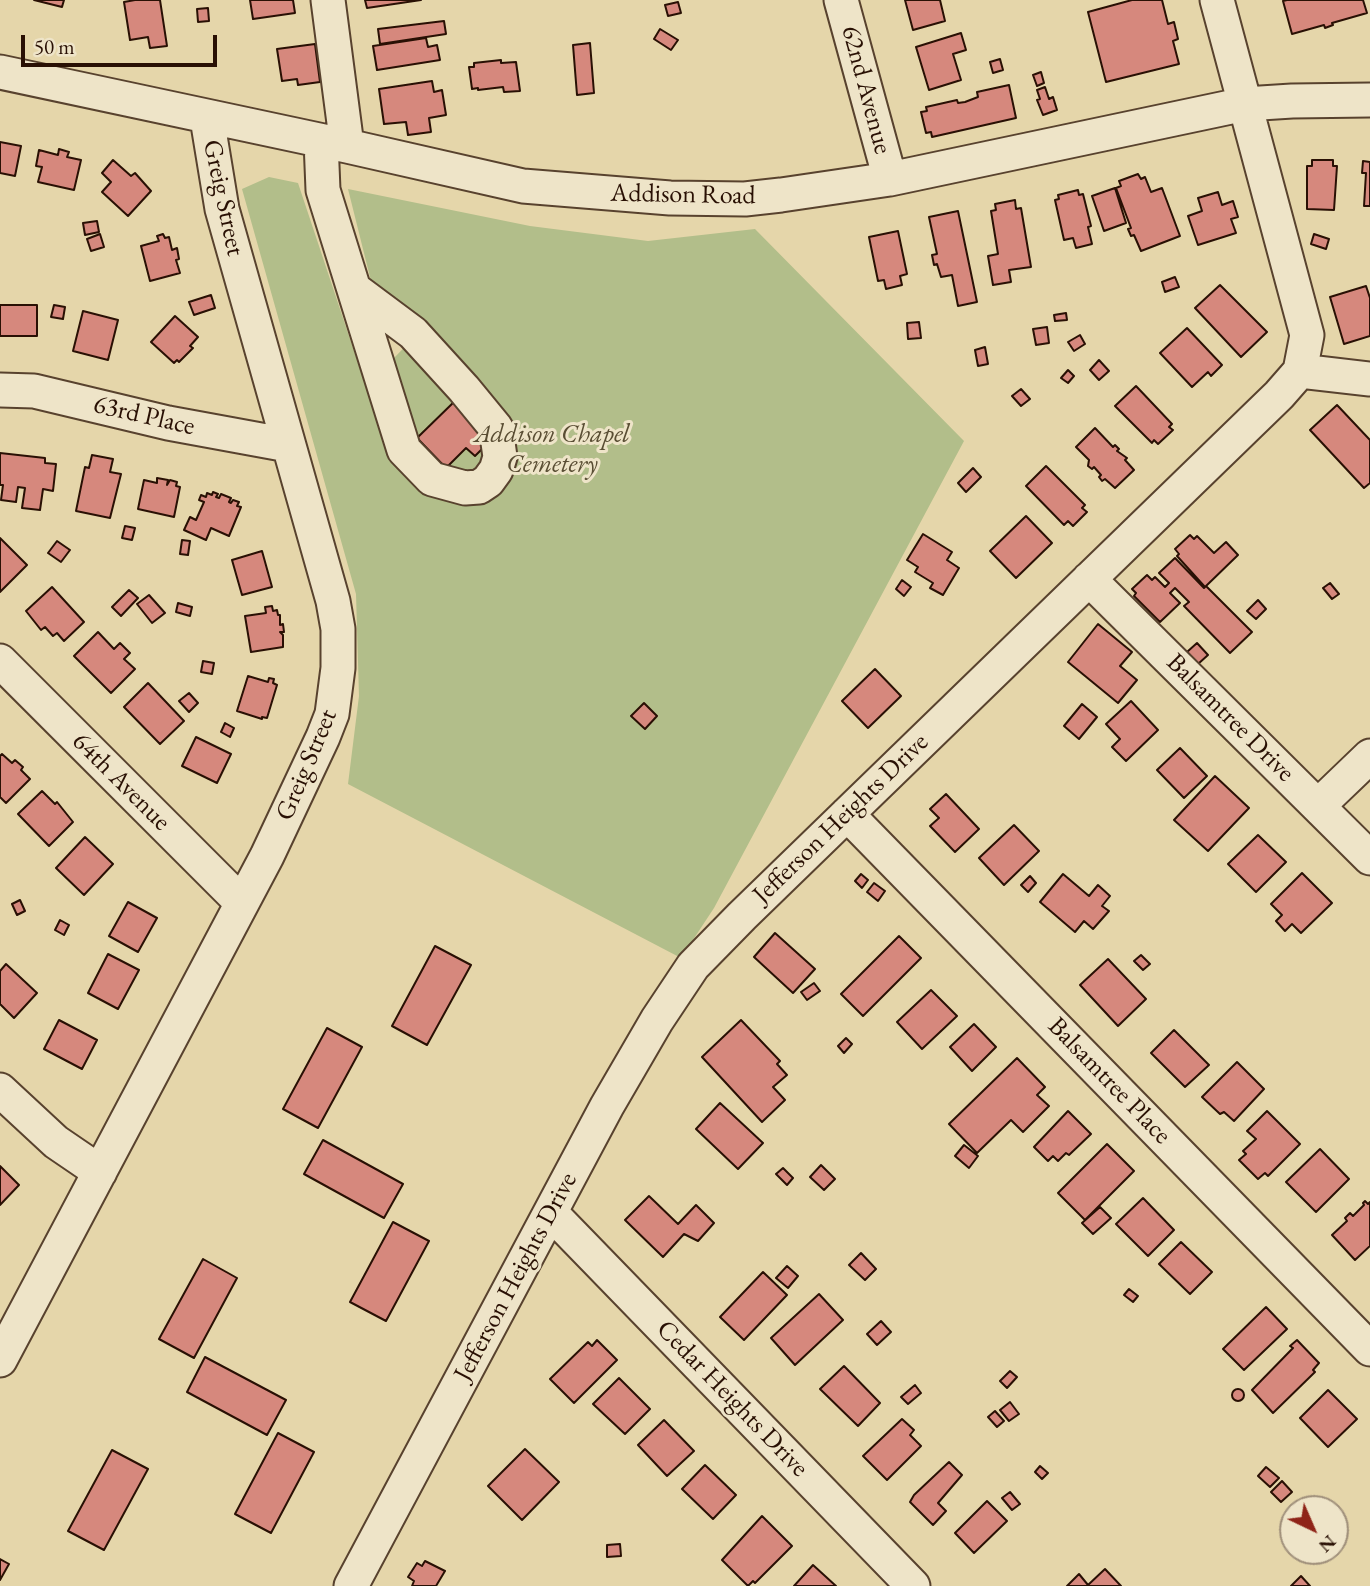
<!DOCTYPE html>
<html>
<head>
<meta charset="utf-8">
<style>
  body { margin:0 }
  #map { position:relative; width:1370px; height:1586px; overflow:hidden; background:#e5d6aa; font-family:"EB Garamond",serif }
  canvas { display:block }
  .north { position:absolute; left:1279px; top:1495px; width:70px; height:70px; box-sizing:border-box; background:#eee4c8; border:2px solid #9f8f7a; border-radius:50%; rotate:136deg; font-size:19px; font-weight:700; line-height:28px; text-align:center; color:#291004 }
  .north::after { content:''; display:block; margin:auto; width:24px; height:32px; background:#8f2418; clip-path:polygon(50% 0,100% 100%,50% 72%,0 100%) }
  .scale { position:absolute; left:21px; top:35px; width:196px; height:32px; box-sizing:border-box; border:4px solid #291004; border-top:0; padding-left:9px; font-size:21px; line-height:24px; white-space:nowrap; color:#291004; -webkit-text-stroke:5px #eee4c8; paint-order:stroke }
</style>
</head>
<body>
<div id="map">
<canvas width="1370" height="1586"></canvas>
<div class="north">N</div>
<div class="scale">50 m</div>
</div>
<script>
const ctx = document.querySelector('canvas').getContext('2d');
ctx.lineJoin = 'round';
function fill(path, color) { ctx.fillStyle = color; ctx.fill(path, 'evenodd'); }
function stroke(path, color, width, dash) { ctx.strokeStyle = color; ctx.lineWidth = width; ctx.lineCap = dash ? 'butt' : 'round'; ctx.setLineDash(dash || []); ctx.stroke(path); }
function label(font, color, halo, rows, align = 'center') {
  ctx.font = font + ' "EB Garamond",serif'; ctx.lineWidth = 6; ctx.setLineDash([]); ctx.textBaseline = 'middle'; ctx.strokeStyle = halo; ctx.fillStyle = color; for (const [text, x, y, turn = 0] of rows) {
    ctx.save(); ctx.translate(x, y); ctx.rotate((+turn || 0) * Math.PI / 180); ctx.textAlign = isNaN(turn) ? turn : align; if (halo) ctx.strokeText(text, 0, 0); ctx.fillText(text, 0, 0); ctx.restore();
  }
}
fill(new Path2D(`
  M269,177L298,183L366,387L424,327L373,289L348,189L530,226L648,241L755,229L964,441L714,908L681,958L348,784L359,696L356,594L242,189Z`), '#b2be8a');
const building = new Path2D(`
  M34,0H64L62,7Z
  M135,0H160L167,46L150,48L148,37L130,40L124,2Z
  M250,0H293L295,13L253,19Z
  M365,0H421L367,8Z
  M905,0H940L945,21L913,30Z
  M1132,0H1162L1168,24L1174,22L1178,39L1173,41L1179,64L1106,82L1088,12Z
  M1287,0H1363L1367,13L1332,23L1333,25L1325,28L1324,25L1292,34L1283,1Z
  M678,2L681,13L668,16L665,5Z
  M208,8L209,21L198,22L197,9Z
  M444,21L446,34L380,44L378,29Z
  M660,29L678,40L671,50L654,39Z
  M961,33L966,50L953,54L961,80L929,90L916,47Z
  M426,38L428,47L437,45L440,60L377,70L373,46Z
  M590,43L594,93L577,95L573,45Z
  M315,44L320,82L298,85L297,79L282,81L277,49Z
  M1000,59L1003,70L993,73L990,62Z
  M501,60V63L516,62L520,91L504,92L503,87L478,90V88L472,89L469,67H474V63Z
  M1041,72L1044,83L1037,86L1033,75Z
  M432,81L434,92L442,90L446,115L429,118L431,132L408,135L406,122L384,124L379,89Z
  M1009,85L1016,118L932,137L931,132L926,133L921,112L927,111L926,107L957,100L958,103L965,102L978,97L977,92Z
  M1045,87L1049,99L1053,97L1057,110L1043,115L1037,100L1040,99L1037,90Z
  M0,142L21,146L15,176L0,173Z
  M59,149L69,152L67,157L81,160L74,190L38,182L42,167L36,166L39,150L58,155Z
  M113,160L131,176L135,173L151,191L128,216L102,192L111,182L102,173Z
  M1312,160H1333V166H1337L1334,210L1307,209V166H1312Z
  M1363,161L1370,162V206H1364L1366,173H1362Z
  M1138,174L1141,179L1145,177L1151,192L1162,188L1180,236L1141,251L1134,235L1131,236L1128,229L1131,228L1116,188L1121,186L1119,181Z
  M1115,188L1126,223L1104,231L1092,196Z
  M1078,190L1079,195L1083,194L1091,226L1088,227L1092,244L1076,248L1073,238L1064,240L1055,200L1059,199L1058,195Z
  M1218,192L1222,205L1233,201L1238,217L1231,219L1236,233L1198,245L1188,216L1202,211L1198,198Z
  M1015,200L1016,209L1021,208L1031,267L1009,270L1011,282L993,285L988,256L998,254L991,211L996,210L995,204Z
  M958,211L977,302L958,306L952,275L941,277L937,264L934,265L932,255L937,254L929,217Z
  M97,221L99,232L85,235L83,223Z
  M898,231L907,274L900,276L902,285L886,289L884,280L878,281L869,237Z
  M100,234L104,247L91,251L87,239Z
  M163,234L165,238L169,237L172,250L177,248L179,259L176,260L180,273L150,281L141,246L159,241L157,236Z
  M1314,234L1329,239L1326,249L1311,244Z
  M1175,277L1179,287L1165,292L1162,282Z
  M1220,285L1267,332L1241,357L1195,308Z
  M1366,286L1370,298V336L1344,344L1330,297Z
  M211,295L215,308L194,315L189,302Z
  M0,305H37V336H0Z
  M54,305L65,307L63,319L51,317Z
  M83,311L118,320L108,360L73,351Z
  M1066,313L1067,320L1055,321L1054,315Z
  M175,316L198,337L190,346L193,348L179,362L177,360L174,363L151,342Z
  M919,322L921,338L908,339L907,323Z
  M1047,327L1049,343L1036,345L1033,329Z
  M1187,328L1222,365L1211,376L1208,372L1192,387L1160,353Z
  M1080,335L1085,344L1074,351L1068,342Z
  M985,347L988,364L978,366L975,350Z
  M1099,360L1109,371L1099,380L1090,370Z
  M1068,370L1074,376L1068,383L1061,378Z
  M1136,386L1172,424L1169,427L1173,430L1158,444L1154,440L1152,443L1115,406Z
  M1021,389L1030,399L1021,406L1012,396Z
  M457,399L489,442L475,456L466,448L446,468L417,438Z
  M1337,405L1370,440V483L1364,488L1310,430Z
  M1095,428L1113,447L1115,445L1119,449L1117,451L1127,458L1125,460L1134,470L1115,488L1105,479L1102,481L1099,477L1101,475L1094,467L1092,469L1088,466L1089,460L1076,447Z
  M0,453L45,458V463L56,464L53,491L43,489L40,510L22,508L25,488L18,487L16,502L1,500L3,485H0Z
  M92,455L113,459L110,472L121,474L110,518L76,511L85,467L89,468Z
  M1046,466L1085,505L1082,508L1087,512L1073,526L1068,521L1064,525L1026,486Z
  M973,468L981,477L966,492L958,483Z
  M157,478L168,480L167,485L170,480L177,482L176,486L180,487L174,517L138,509L144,480L157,483Z
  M213,492L218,494L216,497L219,498L221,494L231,498L229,502L231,503L233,500L239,502L237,506L241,507L229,536L211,528L206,540L184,530L190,517L196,520L204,502L199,500L201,495L206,497L207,493L212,495Z
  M1026,516L1052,543L1016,578L990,551Z
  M125,526L135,528L132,540L122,538Z
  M923,534L952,552L947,560L959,568L943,595L930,588L933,583L915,572L918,567L907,560Z
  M1190,535L1194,539L1197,536L1214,553L1226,542L1238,555L1205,587L1177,556L1179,554L1175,549Z
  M0,538L27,565L0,592Z
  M182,540L190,541L188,555L180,554Z
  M57,541L70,550L61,562L48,553Z
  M262,551L272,587L242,595L232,560Z
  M1175,558L1204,588L1206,586L1252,632L1230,653L1184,606L1189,602L1175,588L1170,593L1180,603L1160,622L1134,596L1136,593L1132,589L1147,575L1152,580L1155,577L1165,587L1169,583L1159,573Z
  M902,580L911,587L904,596L896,589Z
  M1330,583L1339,594L1332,599L1323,588Z
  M52,587L84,622L64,641L57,633L53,636L45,627L41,630L26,611Z
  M129,590L138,598L121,616L112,607Z
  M149,595L165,613L152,623L137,604Z
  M1258,600L1266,609L1256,619L1247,611Z
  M178,603L192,607L190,616L176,612Z
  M272,606L273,611L277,610L278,615H280V625L283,624L284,632H280L283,635V647L251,652L245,616L266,613L265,607Z
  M1098,624L1132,652L1120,666L1137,680L1118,703L1068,662Z
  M98,632L114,649L120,643L130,653L124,659L135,669L111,693L74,656Z
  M1197,643L1208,655L1198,664L1187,652Z
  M203,661L214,663L212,674L201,672Z
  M875,669L901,696L868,728L842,701Z
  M248,676L268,682L269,678L274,679L273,683L277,685L267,718L262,717V719L237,711Z
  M148,683L184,721L160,744L124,707Z
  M189,693L198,703L189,712L179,701Z
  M1131,701L1158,730L1126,761L1112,747L1120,739L1106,724Z
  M644,703L657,716L645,729L631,716Z
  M1082,704L1097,717L1079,739L1064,726Z
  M225,723L234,728L230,737L221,732Z
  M196,737L231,754L217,783L182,766Z
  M1180,748L1207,776L1184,798L1157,770Z
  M2,754L12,763L15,760L23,767L21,770L30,779L6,803L0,797V756Z
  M1215,776L1249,808L1208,851L1174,820Z
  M42,791L55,804L57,802L73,822L49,846L18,814Z
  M946,794L979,829L955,852L930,826L939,818L930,809Z
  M1014,825L1039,851L1004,885L979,858Z
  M1258,835L1286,862L1256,892L1228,864Z
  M85,837L113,864L84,895L56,868Z
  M1302,873L1332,903L1301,933L1292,924L1285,931L1276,921L1282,915L1271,904Z
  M861,874L868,880L862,888L855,881Z
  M1063,874L1089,896L1098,885L1110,896L1102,906L1109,911L1093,929L1084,921L1075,932L1040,902Z
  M1030,876L1036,883L1028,892L1021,885Z
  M874,883L885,891L878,901L867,892Z
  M20,900L25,911L17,915L12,904Z
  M128,902L157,918L138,952L109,936Z
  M60,920L69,925L64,935L55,930Z
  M775,933L815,969L793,993L754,957Z
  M899,936L921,958L863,1016L841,994Z
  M435,946L471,965L427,1045L392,1026Z
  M108,954L139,970L118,1009L88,993Z
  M1141,955L1150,964L1143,970L1134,961Z
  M1108,959L1146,999L1118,1026L1080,985Z
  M6,964L37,993L14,1018L0,1004V971Z
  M814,983L820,991L807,1000L801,992Z
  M931,990L957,1016L922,1049L897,1022Z
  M59,1020L97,1040L82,1069L44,1049Z
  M741,1020L780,1061L777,1064L787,1075L773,1087L785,1100L762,1122L702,1057Z
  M974,1024L996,1047L972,1071L950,1047Z
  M327,1028L362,1047L318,1128L283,1109Z
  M1174,1030L1209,1065L1185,1087L1151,1053Z
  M846,1038L852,1044L844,1053L838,1046Z
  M1017,1058L1045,1087L1037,1095L1049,1106L1023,1132L1011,1120L977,1153L949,1124Z
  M1237,1062L1264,1089L1234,1121L1224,1112L1220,1114L1202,1097Z
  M720,1103L763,1143L738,1169L696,1129Z
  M1068,1111L1091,1134L1069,1155L1066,1153L1058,1161L1053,1156L1048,1161L1034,1147Z
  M1267,1111L1300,1144L1268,1176L1265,1173L1258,1179L1239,1160L1246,1154L1243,1151L1256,1139L1247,1131Z
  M323,1140L403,1184L384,1218L304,1174Z
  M1107,1144L1134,1171L1085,1220L1058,1193Z
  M964,1145L978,1156L969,1168L955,1156Z
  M1320,1149L1349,1179L1316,1212L1286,1182Z
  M821,1165L835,1179L824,1190L810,1177Z
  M0,1166L19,1185L0,1205Z
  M783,1168L793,1178L787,1185L776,1174Z
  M649,1196L678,1224L696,1205L714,1223L698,1241L684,1234L663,1257L625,1220Z
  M1143,1198L1174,1230L1148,1256L1116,1224Z
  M1365,1201L1368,1204L1370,1202V1246L1355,1260L1332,1235L1347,1221L1345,1218L1350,1213L1353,1216L1364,1205L1363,1203Z
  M1100,1207L1111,1218L1093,1234L1082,1223Z
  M393,1222L429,1241L386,1321L350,1302Z
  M1181,1242L1212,1272L1190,1294L1159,1264Z
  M861,1253L876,1269L865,1280L849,1265Z
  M203,1259L237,1278L194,1358L159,1339Z
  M787,1266L798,1276L788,1288L776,1278Z
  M763,1272L787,1295L744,1340L720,1317Z
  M1129,1289L1138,1296L1133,1302L1124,1295Z
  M819,1294L843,1320L795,1365L771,1338Z
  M1266,1307L1287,1329L1244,1370L1223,1349Z
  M881,1321L891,1332L877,1345L867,1334Z
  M597,1340L617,1360L574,1403L550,1379L588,1342L592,1346Z
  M1297,1340L1319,1363L1313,1370L1315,1372L1273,1413L1252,1390L1293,1348L1290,1346Z
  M205,1357L286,1400L267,1435L187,1392Z
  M844,1366L880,1403L858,1426L820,1389Z
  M1010,1371L1017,1377L1007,1388L1000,1381Z
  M619,1378L650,1409L625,1434L593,1404Z
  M915,1385L921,1393L908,1404L901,1397Z
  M1232 1395a6 6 0 1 1 12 0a6 6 0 1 1-12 0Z
  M1328,1390L1357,1419L1328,1447L1300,1418Z
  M1010,1402L1019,1414L1009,1421L1000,1410Z
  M995,1411L1004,1421L997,1427L988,1417Z
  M902,1419L914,1430L910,1435L921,1446L887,1480L863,1456Z
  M664,1420L694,1451L667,1476L638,1445Z
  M278,1433L314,1452L271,1533L235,1514Z
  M525,1449L559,1482L522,1520L488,1486Z
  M112,1450L148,1469L104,1550L68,1531Z
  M949,1462L962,1475L938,1503L946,1511L933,1525L910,1502L914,1495Z
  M705,1465L736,1495L713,1519L682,1489Z
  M1040,1466L1048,1473L1042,1479L1035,1472Z
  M1266,1467L1279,1478L1270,1487L1258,1476Z
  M1282,1481L1292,1492L1281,1502L1271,1492Z
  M1010,1492L1020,1504L1012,1510L1002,1498Z
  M987,1501L1007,1521L974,1553L955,1533Z
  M762,1516L792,1546L755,1583L753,1581L748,1586L722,1560Z
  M620,1544L621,1556L607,1557V1545Z
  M0,1559L9,1564L0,1580Z
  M425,1561L445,1571L436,1586H412L414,1581L408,1577L417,1563L422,1566Z
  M813,1565L836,1586H794Z
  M1105,1569L1121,1586H1067L1079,1574L1088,1585Z
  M1301,1576L1310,1586H1291Z`);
fill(building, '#d6887d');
stroke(building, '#291004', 2);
const minor = new Path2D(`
  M328,0L347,146
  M841,0L890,179
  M0,72L347,146L523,186L670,198L745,199L781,195L890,179L1245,104L1292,101L1370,100
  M321,141L323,190L404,450L432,479L465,488L479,487L488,481L496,470L500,457L496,428L464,389L413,333L354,289
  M1300,371L1370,379
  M0,390L34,391L168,423L288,445
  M1089,579L1370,858
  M0,661L241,902
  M1319,805L1370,756
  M847,814L1370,1349
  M0,1090L56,1142L100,1172
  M551,1213L913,1586
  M0,1360L267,856L323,737L332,714L338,668V629L333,601L222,209L207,118
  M351,1586L607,1106L657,1020L693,966L742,916L1279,395L1300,371L1307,335L1217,0`);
stroke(minor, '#58422e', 37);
stroke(minor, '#eee4c8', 33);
label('26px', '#291004', '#eee4c8', [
  ["62nd Avenue",866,90,75],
  ["Addison Road",683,195,1],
  ["Greig Street",223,198,78],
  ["63rd Place",144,416,13],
  ["Balsamtree Drive",1230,718,45],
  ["Greig Street",307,765,-67],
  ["64th Avenue",121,782,45],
  ["Jefferson Heights Drive",841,819,-44],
  ["Balsamtree Place",1109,1081,46],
  ["Jefferson Heights Drive",516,1277,-62],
  ["Cedar Heights Drive",732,1399,46]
]);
label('italic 26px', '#594d33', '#eee4c8', [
  ["Addison Chapel",552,435],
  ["Cemetery",552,465]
]);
</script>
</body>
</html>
